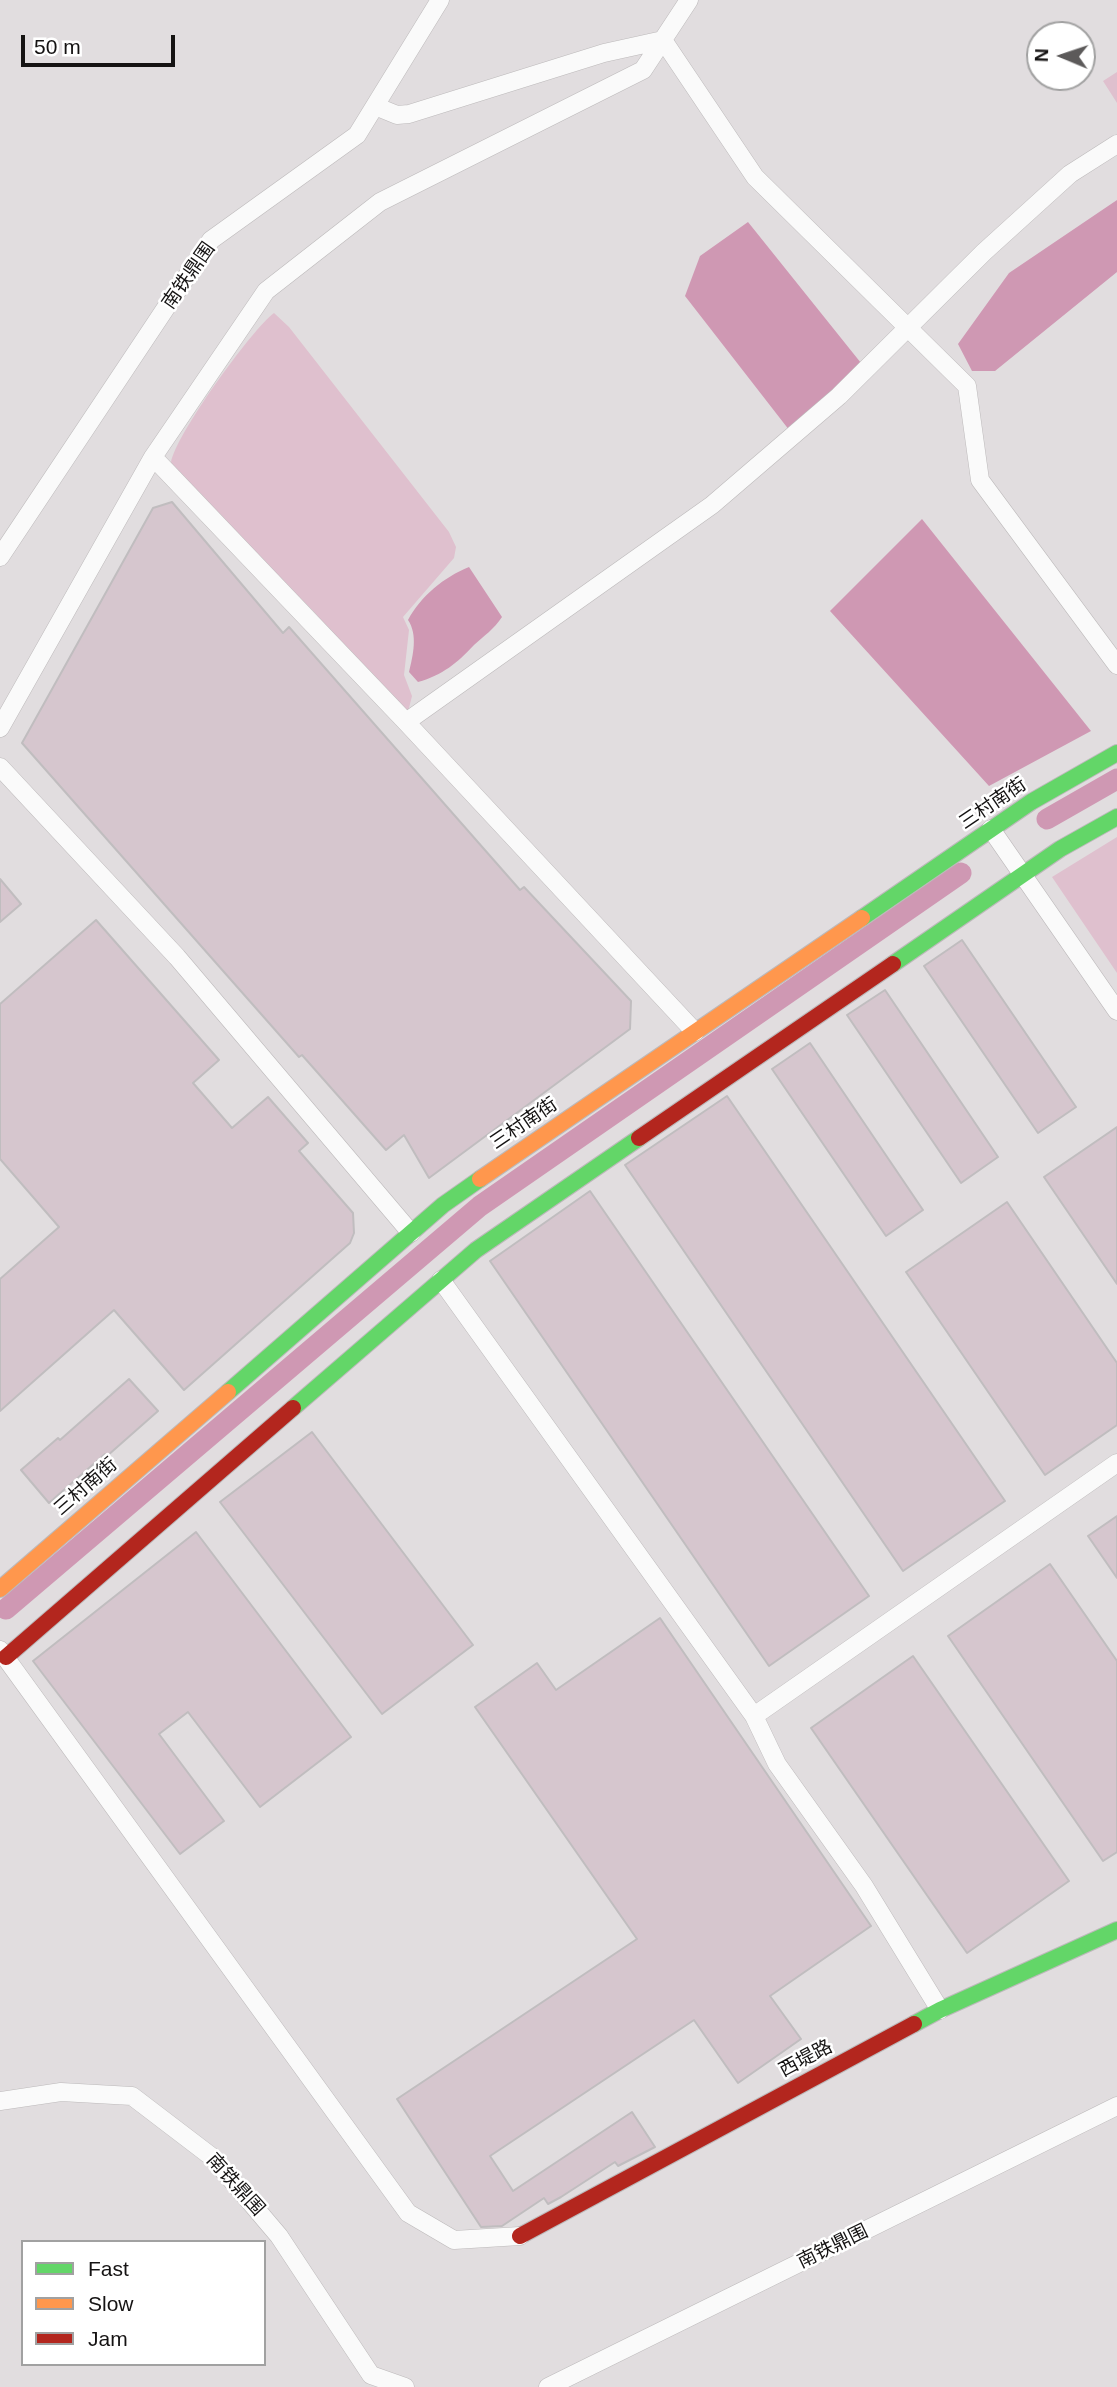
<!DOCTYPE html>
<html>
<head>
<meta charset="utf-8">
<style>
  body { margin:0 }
  #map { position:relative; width:1117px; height:2387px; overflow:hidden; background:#e1dddf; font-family:Helvetica,sans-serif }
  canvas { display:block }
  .legend { position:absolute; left:21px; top:2240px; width:245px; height:126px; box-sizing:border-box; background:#fff; border:2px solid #a1a1a1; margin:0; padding:9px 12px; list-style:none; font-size:21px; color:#151313 }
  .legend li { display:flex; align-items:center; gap:14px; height:35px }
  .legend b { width:35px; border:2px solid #a1a1a1 }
  .north { position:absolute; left:1026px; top:21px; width:70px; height:70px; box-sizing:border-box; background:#fff; border:2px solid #a1a1a1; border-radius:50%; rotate:272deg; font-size:19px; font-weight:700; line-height:28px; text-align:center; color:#151313 }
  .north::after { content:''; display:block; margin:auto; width:24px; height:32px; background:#5c5a5a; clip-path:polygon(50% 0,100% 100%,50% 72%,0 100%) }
  .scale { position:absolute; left:21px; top:35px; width:154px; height:32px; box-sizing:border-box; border:4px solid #151313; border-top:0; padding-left:9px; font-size:21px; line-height:24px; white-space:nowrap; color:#151313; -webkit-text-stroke:5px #fff; paint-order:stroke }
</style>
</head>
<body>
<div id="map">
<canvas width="1117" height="2387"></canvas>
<ul class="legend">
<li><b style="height:9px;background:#63d668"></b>Fast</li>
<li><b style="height:9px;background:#ff974d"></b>Slow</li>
<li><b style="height:9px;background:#b3261e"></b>Jam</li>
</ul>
<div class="north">N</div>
<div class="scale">50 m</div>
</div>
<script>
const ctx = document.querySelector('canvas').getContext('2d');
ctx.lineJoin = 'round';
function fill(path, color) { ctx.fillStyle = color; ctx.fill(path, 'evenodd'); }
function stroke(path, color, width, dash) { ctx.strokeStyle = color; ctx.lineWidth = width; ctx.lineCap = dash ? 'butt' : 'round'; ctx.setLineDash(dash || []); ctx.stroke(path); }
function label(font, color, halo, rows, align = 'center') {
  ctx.font = font + ' Helvetica,"Noto Sans SC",sans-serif'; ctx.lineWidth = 5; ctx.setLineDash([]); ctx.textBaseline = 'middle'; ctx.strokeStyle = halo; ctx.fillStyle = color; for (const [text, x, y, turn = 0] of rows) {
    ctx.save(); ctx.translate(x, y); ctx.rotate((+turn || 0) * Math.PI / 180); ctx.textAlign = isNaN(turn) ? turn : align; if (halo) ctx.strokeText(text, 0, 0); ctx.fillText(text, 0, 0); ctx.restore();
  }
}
fill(new Path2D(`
  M1117,72V103L1103,81Z
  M274,313L289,327L449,532L456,547L454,558L403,617L409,630L404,675L412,696L408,712L374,680L314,612L177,472L171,463C174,437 252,329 274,313Z
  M1117,837V973L1052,877Z`), '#dfc0ce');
fill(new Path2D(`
  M1117,200V272L995,371H972L958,344L1009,273Z
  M748,222L861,363L793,435L685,296L700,256Z
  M922,519L1091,731L989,786L830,611Z
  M469,567L502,617C494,629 484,636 474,645C457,663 443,675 418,682L409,672C413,655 418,635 408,620C421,596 444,577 469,567Z`), '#cf98b3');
stroke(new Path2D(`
  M1047,819L1117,779
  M6,1609L480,1206L961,873`), '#cf98b3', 21);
const building = new Path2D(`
  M172,502L283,633L289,627L520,890L524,887L631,1001L630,1029L429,1178L404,1135L386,1150L302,1055L299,1057L22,743L153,508Z
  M0,879L21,904L0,922Z
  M96,920L219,1060L193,1083L232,1128L268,1097L308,1143L299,1151L353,1213L354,1233L350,1243L184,1390L114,1310L0,1411V1279L59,1227L0,1159V1004Z
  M962,940L1076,1107L1038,1133L924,966Z
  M885,990L998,1157L961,1183L847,1015Z
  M810,1043L923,1210L886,1236L772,1069Z
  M727,1096L1005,1501L903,1571L625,1165Z
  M1117,1127V1284L1044,1177Z
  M590,1191L869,1596L769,1666L490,1261Z
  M1007,1202L1117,1363V1425L1045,1475L906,1272Z
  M129,1379L158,1411L107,1456L105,1454L49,1503L21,1470L58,1438L60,1440Z
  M312,1432L473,1645L382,1714L220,1502Z
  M1117,1516V1578L1088,1536Z
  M196,1532L351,1737L260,1807L188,1712L159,1734L224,1821L180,1854L33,1661Z
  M1050,1564L1117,1661V1852L1103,1861L948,1636Z
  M660,1618L871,1926L770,1996L801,2039L738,2083L694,2020L490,2156L513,2191L632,2112L655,2147L618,2166L615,2162L561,2197L548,2204L544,2198L502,2226L481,2227L397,2099L637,1939L475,1707L537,1663L556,1690Z
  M913,1656L1069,1881L967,1953L811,1728Z`);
fill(building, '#d6c6ce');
stroke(building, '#c0bdbf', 2);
const street = new Path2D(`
  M663,40L755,177L967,386L980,480L1117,665
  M375,106L397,115L409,114L604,53L663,40
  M153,457L406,722L695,1032
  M0,557L211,240L357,135L440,0
  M406,722L712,505L839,396L984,252L1070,174L1117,144
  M0,728L153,457L266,291L380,202L643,70L689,0
  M0,767L177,957L411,1233
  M991,829L1117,1011
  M441,1280L754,1716L777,1764L864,1886L940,2010
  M0,1650L408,2213L454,2240L520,2236
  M754,1716L1117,1463
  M0,2101L61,2092L132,2096L212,2157L279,2236L371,2375L405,2387
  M548,2387L1117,2106`);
const fast = new Path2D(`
  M862,918L1031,802L1117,753
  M893,964L1060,849L1117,817
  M228,1392L443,1205L480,1179
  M293,1408L476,1250L639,1138
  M914,2024L940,2010L1117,1930`);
const slow = new Path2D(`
  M480,1179L862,918
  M0,1589L228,1392`);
const jam = new Path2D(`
  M639,1138L893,964
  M6,1657L293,1408
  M520,2236L914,2024`);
stroke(street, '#bcb9ba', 19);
stroke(fast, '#bcb9ba', 18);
stroke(slow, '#bcb9ba', 18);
stroke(jam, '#bcb9ba', 18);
stroke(street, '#fafafa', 18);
stroke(fast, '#63d668', 16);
stroke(slow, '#ff974d', 16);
stroke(jam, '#b3261e', 16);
label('19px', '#151313', '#fff', [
  ["南铁鼎围",189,276,-55],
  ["三村南街",993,804,-34],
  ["三村南街",524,1124,-34],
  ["三村南街",86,1487,-41],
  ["西堤路",806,2059,-28],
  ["南铁鼎围",235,2185,48],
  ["南铁鼎围",833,2247,-26]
]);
</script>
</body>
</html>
